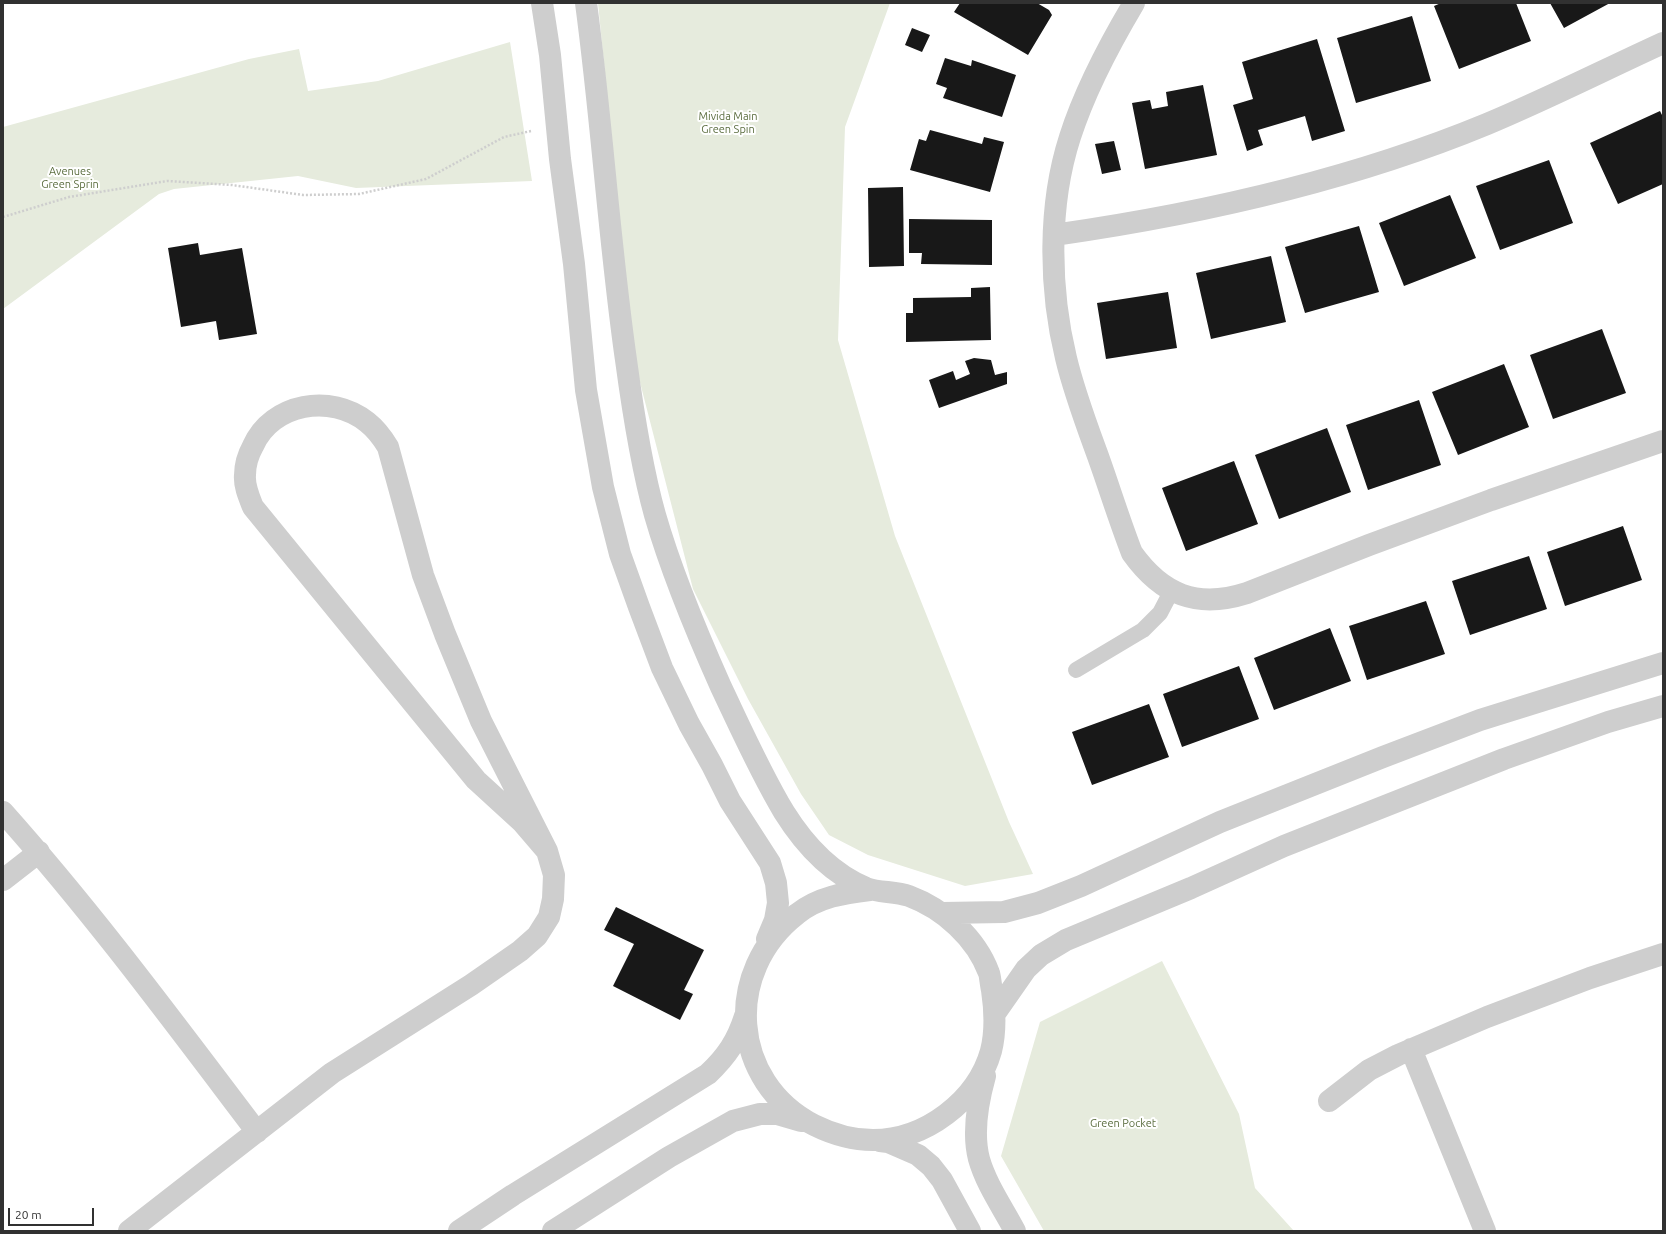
<!DOCTYPE html>
<html>
<head>
<meta charset="utf-8">
<style>
  body { margin:0 }
  #map { position:relative; width:1666px; height:1234px; overflow:hidden; background:#fff; font-family:Ubuntu,sans-serif }
  canvas { display:block }
  .frame { position:absolute; inset:0; border:4px solid #313131; pointer-events:none }
  .scale { position:absolute; left:8px; top:1208px; width:86px; height:18px; box-sizing:border-box; border:2px solid #313131; border-top:0; padding-left:5px; font-size:12px; line-height:14px; white-space:nowrap; color:#313131; -webkit-text-stroke:3px #fff; paint-order:stroke }
</style>
</head>
<body>
<div id="map">
<canvas width="1666" height="1234"></canvas>
<div class="frame"></div>
<div class="scale">20 m</div>
</div>
<script>
const ctx = document.querySelector('canvas').getContext('2d');
ctx.lineJoin = 'round';
function fill(path, color) { ctx.fillStyle = color; ctx.fill(path, 'evenodd'); }
function stroke(path, color, width, dash) { ctx.strokeStyle = color; ctx.lineWidth = width; ctx.lineCap = dash ? 'butt' : 'round'; ctx.setLineDash(dash || []); ctx.stroke(path); }
function label(font, color, halo, rows, align = 'center') {
  ctx.font = font + ' Ubuntu,sans-serif'; ctx.lineWidth = 4; ctx.setLineDash([]); ctx.textBaseline = 'middle'; ctx.strokeStyle = halo; ctx.fillStyle = color; for (const [text, x, y, turn = 0] of rows) {
    ctx.save(); ctx.translate(x, y); ctx.rotate((+turn || 0) * Math.PI / 180); ctx.textAlign = isNaN(turn) ? turn : align; if (halo) ctx.strokeText(text, 0, 0); ctx.fillText(text, 0, 0); ctx.restore();
  }
}
fill(new Path2D(`
  M598,3H890L845,127L838,340L895,536L1009,822L1033,874L965,886L868,855L829,835L801,794L748,699L693,589L633,355Z
  M510,42L532,181L356,188L298,176L174,189L159,194L3,309V127L249,59L299,49L308,91L378,81Z
  M1162,961L1239,1114L1255,1188L1294,1231H1044L1001,1156L1040,1022Z`), '#e6ebdd');
fill(new Path2D(`
  M960,3H1037L1049,10L1052,15L1028,55L954,12Z
  M1441,3H1516L1531,41L1459,69L1434,6Z
  M1550,3H1610L1564,28Z
  M1412,16L1431,81L1356,103L1337,38Z
  M912,28L930,35L922,52L905,45Z
  M1317,39L1345,131L1312,141L1305,116L1258,130L1263,145L1247,151L1233,105L1253,99L1242,62Z
  M945,58L971,66L972,60L1016,75L1002,117L943,98L947,88L936,84Z
  M1203,85L1217,155L1145,169L1132,103L1150,100L1152,109L1168,106L1166,92Z
  M1660,111L1663,117V184L1618,204L1590,143Z
  M930,130L982,144L984,137L1004,142L990,192L910,170L919,139L926,141Z
  M1114,141L1121,170L1102,174L1095,144Z
  M1549,160L1573,223L1500,250L1476,186Z
  M903,187L904,266L869,267L868,188Z
  M1450,195L1476,258L1404,286L1379,223Z
  M909,219L992,220V265L921,264L922,253H909Z
  M1359,226L1379,292L1305,313L1285,247Z
  M198,243L200,255L242,248L257,334L219,340L216,321L181,327L168,248Z
  M1271,256L1286,322L1211,339L1196,273Z
  M990,287L991,340L906,342V313H913V298L971,297V288Z
  M1168,292L1177,348L1106,359L1097,303Z
  M1602,329L1626,393L1553,419L1530,355Z
  M974,358L991,360L995,375L1007,372V384L939,408L929,380L953,371L956,380L970,374L965,361Z
  M1504,364L1529,427L1458,455L1432,392Z
  M1419,400L1441,465L1368,490L1346,425Z
  M1327,428L1351,492L1279,519L1255,455Z
  M1234,461L1258,524L1186,551L1162,488Z
  M1623,526L1642,580L1565,606L1547,552Z
  M1529,556L1547,609L1470,635L1452,581Z
  M1426,601L1445,654L1367,680L1349,626Z
  M1330,628L1351,681L1274,710L1254,658Z
  M1239,666L1259,719L1182,747L1163,694Z
  M1149,704L1169,757L1092,785L1072,732Z
  M616,907L704,950L684,990L693,994L680,1020L613,986L634,944L604,930Z`), '#181818');
stroke(new Path2D(`
  M3,217L69,197L167,181L232,185L303,195L359,194L426,179L504,137L531,131`), '#cecece', 2.5, [2, 2]);
stroke(new Path2D(`
  M1076,670L1143,630L1160,613L1172,590`), '#cecece', 16);
stroke(new Path2D(`
  M1134,3C1109,45 1085,90 1070,137C1048,205 1049,288 1066,358C1074,392 1087,426 1099,459C1110,490 1120,522 1132,553C1162,595 1197,609 1247,593L1369,545L1491,500L1663,441
  M1054,235C1201,214 1349,181 1487,124C1547,99 1604,70 1663,43
  M3,812C94,914 175,1024 257,1132
  M3,880L39,852
  M1411,1049L1485,1231
  M1329,1101L1369,1070L1398,1055L1487,1017L1590,978L1663,954
  M129,1231L332,1073L471,985L520,951L537,936L549,917L553,899L554,875L547,851L481,721L445,634L423,575L388,447C382,437 376,429 367,422C331,393 272,403 253,446C248,455 245,464 245,475C244,486 249,497 253,507L476,780L523,823L547,851`), '#cecece', 22);
stroke(new Path2D(`
  M542,3L550,55L560,159L574,264L586,390L603,487L620,554L639,607L662,668L689,724L712,765L730,801L770,863L776,883L778,903L775,920L767,939
  M586,3C602,122 609,241 626,360C633,412 641,465 655,515C672,574 696,631 721,687C741,729 760,772 784,812C804,844 830,873 866,888C880,893 895,891 909,896C944,909 976,938 989,973C990,975 991,987 992,990C995,1010 996,1031 991,1051C977,1101 925,1140 873,1140C852,1140 832,1134 814,1125C730,1082 723,971 797,914C818,897 844,893 870,890
  M943,913L1004,912L1038,903L1081,886L1220,822L1383,757L1480,720L1663,663
  M996,1012L1026,969L1041,955L1066,940L1191,888L1284,846L1504,759L1608,722L1663,706
  M985,1076C978,1101 972,1132 979,1159C986,1184 1003,1208 1015,1231
  M880,1141L888,1142L918,1155L931,1166L942,1180L970,1231
  M459,1231L513,1195L708,1074C727,1056 737,1041 745,1016
  M553,1231L669,1157L733,1121L760,1114H777L801,1121`), '#cecece', 22);
label('11px', '#5b6d3f', '#fff', [
  ["Mivida Main",728,116],
  ["Green Spin",728,129],
  ["Avenues",70,171],
  ["Green Sprin",70,184],
  ["Green Pocket",1123,1123]
]);
</script>
</body>
</html>
